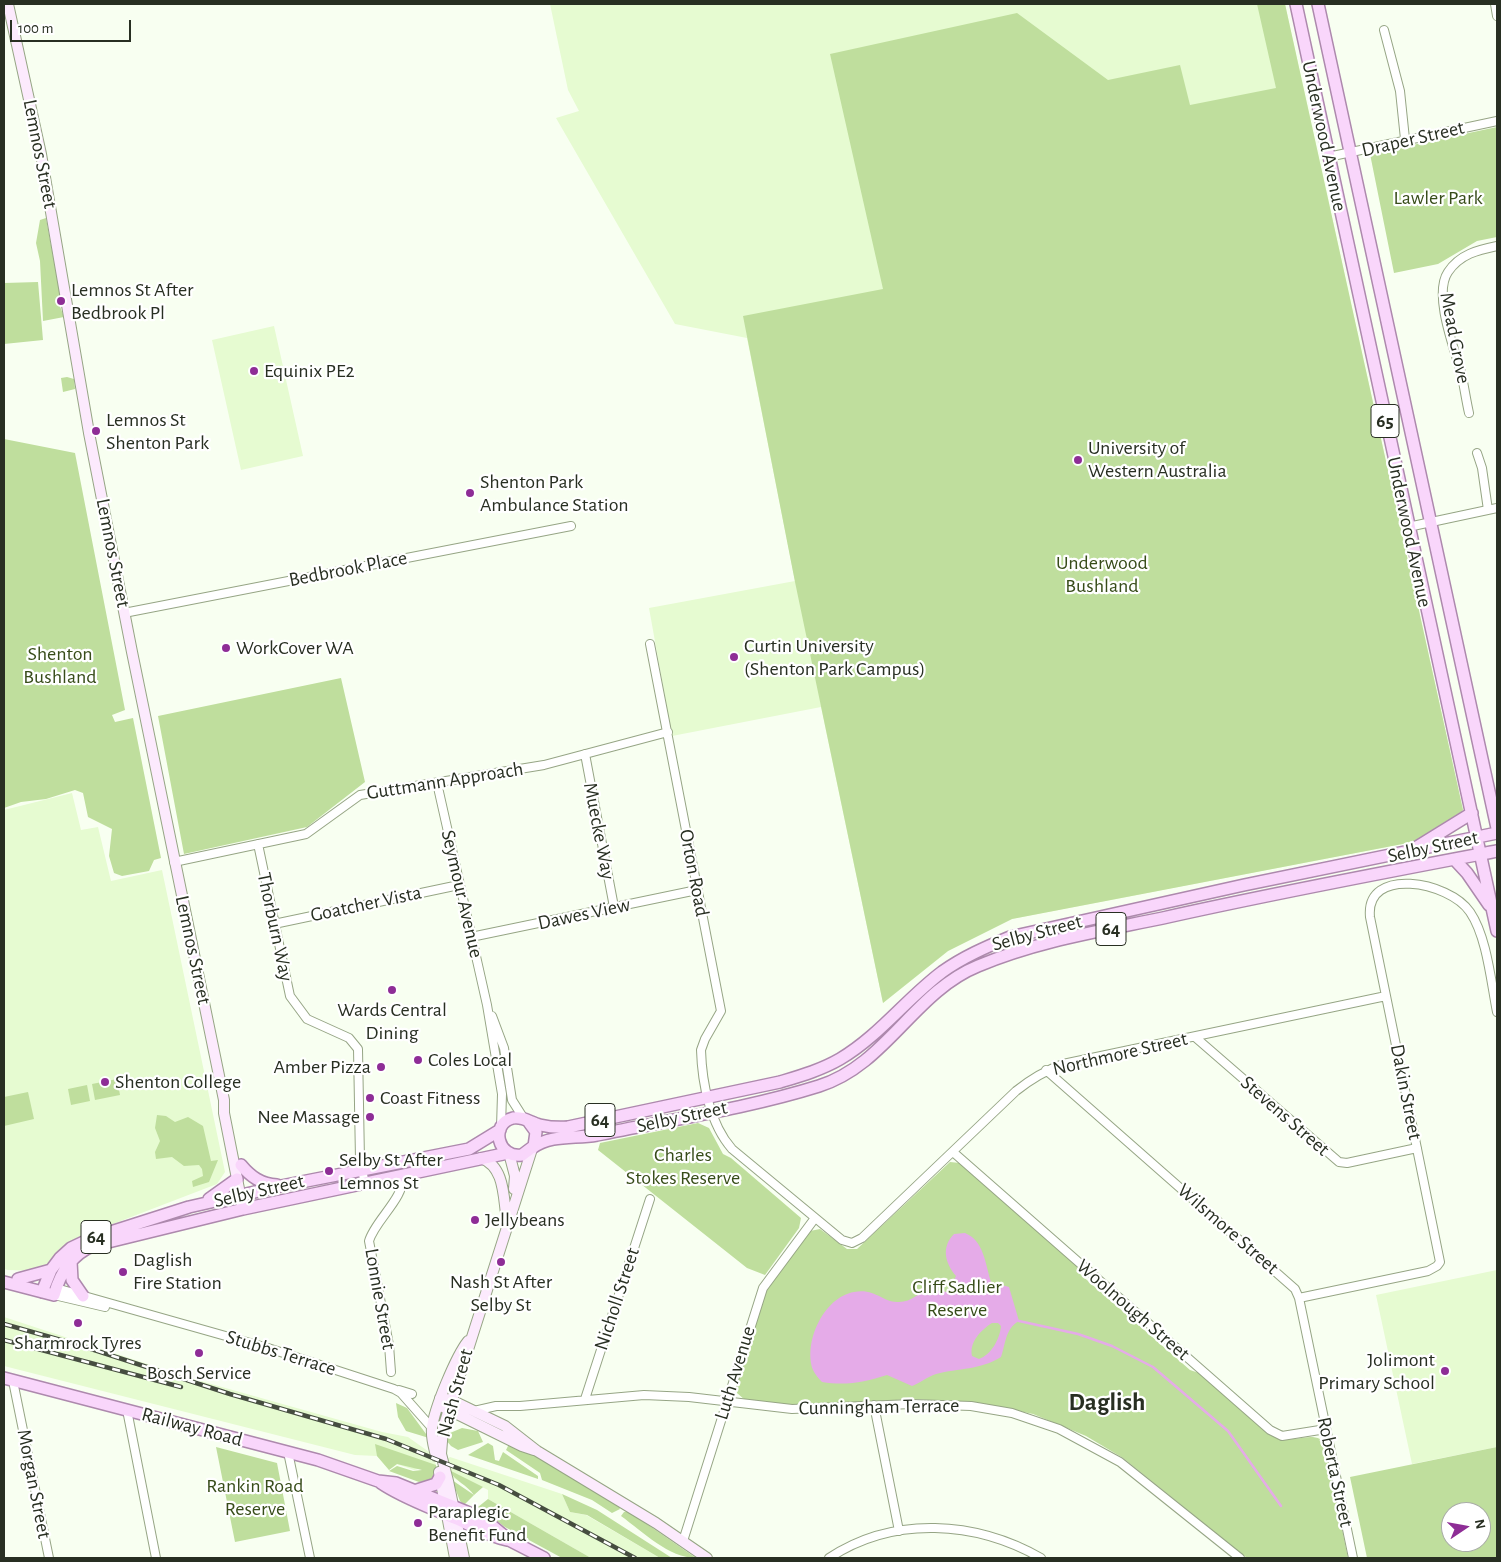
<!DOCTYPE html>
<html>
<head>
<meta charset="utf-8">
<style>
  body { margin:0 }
  #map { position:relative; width:1501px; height:1562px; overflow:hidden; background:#f8fff1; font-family:"Alegreya Sans",sans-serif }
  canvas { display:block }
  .frame { position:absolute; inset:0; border:5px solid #282f22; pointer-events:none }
  .north { position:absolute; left:1441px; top:1502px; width:50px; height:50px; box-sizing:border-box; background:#fff; border:1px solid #a9aca7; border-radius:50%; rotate:78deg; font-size:14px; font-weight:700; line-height:20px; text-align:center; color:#282f22 }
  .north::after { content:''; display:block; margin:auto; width:18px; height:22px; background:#8e2d96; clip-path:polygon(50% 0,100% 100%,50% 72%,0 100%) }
  .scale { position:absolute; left:10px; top:20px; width:121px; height:22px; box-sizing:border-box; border:2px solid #282f22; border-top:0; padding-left:6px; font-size:15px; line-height:18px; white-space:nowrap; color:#282f22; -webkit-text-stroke:4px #fff; paint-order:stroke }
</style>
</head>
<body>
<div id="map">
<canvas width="1501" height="1562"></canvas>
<div class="frame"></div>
<div class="north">N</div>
<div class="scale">100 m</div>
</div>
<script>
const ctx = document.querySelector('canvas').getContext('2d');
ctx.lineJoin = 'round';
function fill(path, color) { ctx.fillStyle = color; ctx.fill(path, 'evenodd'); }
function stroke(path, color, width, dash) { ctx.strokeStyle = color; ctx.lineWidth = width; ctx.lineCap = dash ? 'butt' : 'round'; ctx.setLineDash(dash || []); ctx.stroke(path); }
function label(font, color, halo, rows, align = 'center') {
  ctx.font = font + ' "Alegreya Sans",sans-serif'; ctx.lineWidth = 4.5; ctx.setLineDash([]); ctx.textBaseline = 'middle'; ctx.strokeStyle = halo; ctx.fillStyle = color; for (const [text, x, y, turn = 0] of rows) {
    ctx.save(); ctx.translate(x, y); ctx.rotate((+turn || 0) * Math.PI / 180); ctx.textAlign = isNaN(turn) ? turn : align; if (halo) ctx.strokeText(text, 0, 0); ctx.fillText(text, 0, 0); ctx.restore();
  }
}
fill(new Path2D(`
  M550,4H1285L1463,810L1413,842L1012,919L948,951L883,1003L821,707L672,736L649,608L795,581L747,338L675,324L556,118L579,111L568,90Z
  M274,326L303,456L241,470L212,340Z
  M72,793L81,830L98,827L111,881L162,870L225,1172L217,1184L79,1237L41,1271L8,1270L4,1269V810Z
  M1497,1270V1447L1412,1464L1376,1295Z
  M4,1317L190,1378L382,1432L408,1437L432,1454L436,1465L414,1470L397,1464L389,1470L377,1456L355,1455L4,1366Z
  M450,1457L562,1494L570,1512L586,1515L660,1558H591L488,1499V1490L482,1487L474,1495L470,1488L452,1477L449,1470L447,1459Z`), '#e6fbd1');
fill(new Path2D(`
  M1257,4H1285L1463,810L1457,819L1413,842L1012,919L948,951L883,1003L795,582L743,316L883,289L830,54L1017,13L1108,80L1180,65L1190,105L1276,88Z
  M1497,127V237L1477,241L1438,264L1394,273L1370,154Z
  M46,218L61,300L58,301L64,317L43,321L40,261L36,243L40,220Z
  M38,282L43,340L4,344V283Z
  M67,377L74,379L75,389L63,392L61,378Z
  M4,439L75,453L125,710L112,715L115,722L133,718L161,858L154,860L149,871L122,876L114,873L109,856L112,829L88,817L83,793L75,790L46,799L21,802L4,808Z
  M341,678L365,782L307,827L184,854L158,716Z
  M117,1079L120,1095L95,1100L92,1084Z
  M87,1085L90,1101L71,1105L68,1089Z
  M28,1092L34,1119L4,1126V1097Z
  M157,1115L166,1116L175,1122L188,1117L203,1126L211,1161L218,1160L209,1182L193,1187L192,1181L203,1176L202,1169L199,1165L184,1166L172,1157L156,1159L155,1152L160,1141L155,1128Z
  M698,1123L709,1128L723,1154L731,1158L801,1218L799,1228L765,1275L747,1268L598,1150L600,1143Z
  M950,1162L960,1163L1078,1267L1080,1274L1190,1370L1199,1373L1270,1435C1290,1446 1306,1432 1320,1439L1325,1446L1348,1558H1247L1123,1458L1086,1436L1033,1414L981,1403L911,1399L823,1405H792L745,1400L737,1393L736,1386L756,1315L766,1291L810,1231L820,1229L847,1249H857Z
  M396,1403L407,1408L429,1438L406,1431L398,1417Z
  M462,1428L478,1431L483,1442L458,1450L451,1446L446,1440L450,1433Z
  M488,1443L493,1446L495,1460L499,1461L503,1452L538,1476V1479L468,1455Z
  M375,1444L436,1465V1473L432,1481L419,1482L389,1471L397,1466L413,1471L422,1470L397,1464L389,1470L377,1456Z
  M509,1444L539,1458L619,1507L620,1509L612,1513L592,1500L542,1480L540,1473L506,1450Z
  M216,1447L277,1463L290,1531L235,1542Z
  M1497,1447V1558H1367L1350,1477ZM1451,1512H1481V1542H1451Z
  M449,1470L483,1487L474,1495C467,1485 455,1481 449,1470Z
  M452,1480L474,1495L464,1505L460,1501Z
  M562,1494L597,1510L672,1558H660L587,1515L570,1512Z
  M488,1499L591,1558H562L505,1527L478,1507Z
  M628,1511L696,1558C669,1558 643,1532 621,1516L624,1512Z`), '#bfde9d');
fill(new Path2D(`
  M965,1233C984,1241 985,1263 991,1282L1009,1287L1019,1321C1005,1329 1006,1343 1001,1357C980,1370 959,1368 936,1374C927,1377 920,1383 912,1386L887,1375C865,1382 846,1386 822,1382C819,1379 815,1374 813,1370C803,1342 824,1297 854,1292C875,1288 882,1302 897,1302C911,1303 920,1292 932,1287L939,1291L948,1292L956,1276C945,1263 941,1247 954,1234ZM992,1323H998L1001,1326C1000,1339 991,1355 979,1359L972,1356C969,1342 981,1330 992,1323Z`), '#e5abe8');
stroke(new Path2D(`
  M1019,1321L1078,1334L1112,1346L1153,1367L1228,1431L1281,1506`), '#e5abe8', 2.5);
const street = new Path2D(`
  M1495,4L1497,16
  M1384,30L1400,91L1405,139
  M1328,157L1497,121
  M1469,413C1466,400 1464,385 1461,372C1454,348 1433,294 1448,272C1460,254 1478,250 1497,246
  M1477,453L1482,468L1488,510
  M1408,527L1497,508
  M124,613L571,526
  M650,644L721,1011L705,1039L701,1050C702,1083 710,1124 732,1149L842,1240L852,1243L862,1238L1016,1091C1031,1079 1044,1071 1063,1064L1386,996
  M585,754L614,907
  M437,783L487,1005L502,1094L501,1127
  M258,844L290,996L307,1019L349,1038L358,1049L360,1160L365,1184
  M174,862L306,834L360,795L544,765L668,732
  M274,924L459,885
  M471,937L697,890
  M492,1016L504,1048L512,1100L524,1119
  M1195,1037L1339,1162L1347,1163L1417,1148
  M1046,1070L1295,1289L1299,1298L1353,1558
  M953,1152L1270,1430L1282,1436L1326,1429
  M56,1288L268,1348L394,1389L401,1393L432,1428
  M54,1295L105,1307
  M1299,1298L1428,1271L1437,1266L1440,1262L1370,917C1365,866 1449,881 1470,912C1487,937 1491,982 1497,1012
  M391,1372L389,1345L369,1241C375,1220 406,1197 402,1176
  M13,1381L49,1558
  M399,1390L412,1394
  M585,1399L650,1199
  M874,1405L899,1531
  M127,1410L156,1558
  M474,1411L496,1406H520L644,1395L689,1397L792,1409L912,1404L971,1406L1012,1413L1059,1429L1120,1462L1240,1558
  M288,1452L310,1558
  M683,1541L763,1288L815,1218
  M829,1558C894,1515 976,1521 1041,1558`);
const secondary = new Path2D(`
  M8,4L41,154L89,433L132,652L224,1100V1113L243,1209
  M509,1153L515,1176L514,1189
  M481,1158C506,1167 503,1200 507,1220
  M440,1398L451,1400L505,1426L537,1451L656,1523L707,1558
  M443,1407L522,1446L534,1450
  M436,1456C434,1447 431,1438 432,1428C434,1409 456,1356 468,1341
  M439,1472L455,1558
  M464,1558L448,1481L441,1454L443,1428L532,1149`);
const primary = new Path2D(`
  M1296,4L1497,931
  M1318,4L1497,828
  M1417,847L1472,813
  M1454,859L1467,873L1489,905
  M528,1121L536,1132L534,1146L522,1155C498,1159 489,1124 513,1118C523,1116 531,1123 540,1125C549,1127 558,1128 568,1127L780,1082C800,1076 821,1070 840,1059C879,1036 906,999 942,972C963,957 986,947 1010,937L1244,885L1497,833
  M532,1148C552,1134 574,1139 597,1135C669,1120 749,1108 819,1086C886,1065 914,992 978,966C1037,941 1101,931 1163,918C1274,893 1386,872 1497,851
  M241,1165C251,1177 261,1184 277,1185
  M209,1199L237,1179
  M71,1261L72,1280L83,1296
  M18,1279L51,1270
  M4,1282L54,1295C60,1274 71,1255 92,1246L243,1209L508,1153
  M42,1292L51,1270L60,1258L71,1248L92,1238L189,1207L281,1186L469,1149L500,1130
  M4,1378L318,1460L378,1481L396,1483L467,1512L491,1525L509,1540L544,1558
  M381,1483C403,1498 430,1507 454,1518C474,1526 485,1535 507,1540
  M414,1491L436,1484L440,1477`);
stroke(street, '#96a585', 10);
stroke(secondary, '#96a585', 12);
stroke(primary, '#ad89ad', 14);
stroke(street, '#fff', 8);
stroke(secondary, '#fceafd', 10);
stroke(primary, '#f9d6fb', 11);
const rail = new Path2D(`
  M4,1324L82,1346L230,1394L386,1439L499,1485L635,1558
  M4,1340L181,1387`);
stroke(rail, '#464d40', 4.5);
stroke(rail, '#fff', 2.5, [8]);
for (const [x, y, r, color] of [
  [61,301,5,"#8e2d96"],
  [254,371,5,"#8e2d96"],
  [96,431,5,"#8e2d96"],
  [1078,460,5,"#8e2d96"],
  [470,493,5,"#8e2d96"],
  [226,648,5,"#8e2d96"],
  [734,657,5,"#8e2d96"],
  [392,990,5,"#8e2d96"],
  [418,1060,5,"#8e2d96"],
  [381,1067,5,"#8e2d96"],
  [105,1082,5,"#8e2d96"],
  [370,1098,5,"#8e2d96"],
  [370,1117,5,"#8e2d96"],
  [329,1171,5,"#8e2d96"],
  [475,1220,5,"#8e2d96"],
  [501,1262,5,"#8e2d96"],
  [123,1272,5,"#8e2d96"],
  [78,1323,5,"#8e2d96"],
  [199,1353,5,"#8e2d96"],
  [1445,1371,5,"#8e2d96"],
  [418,1523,5,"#8e2d96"]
]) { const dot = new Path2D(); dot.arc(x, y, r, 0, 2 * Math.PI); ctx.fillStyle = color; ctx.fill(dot); stroke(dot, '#fff', 2); }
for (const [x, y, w] of [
  [1385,421,28],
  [1111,929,30],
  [600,1120,30],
  [96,1237,30]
]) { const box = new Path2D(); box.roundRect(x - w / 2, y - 16.5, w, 33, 4); ctx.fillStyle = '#fff'; ctx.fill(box); stroke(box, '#282f22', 1); }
label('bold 19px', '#282f22', null, [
  ["65",1385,421],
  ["64",1111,929],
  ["64",600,1120],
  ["64",96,1237]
]);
label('20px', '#282f22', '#fff', [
  ["Underwood Avenue",1324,136,78],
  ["Draper Street",1413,139,-13],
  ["Lemnos Street",40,154,79],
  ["Mead Grove",1455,338,79],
  ["Underwood Avenue",1409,532,78],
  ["Lemnos Street",113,553,79],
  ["Bedbrook Place",348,569,-11],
  ["Guttmann Approach",445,781,-9],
  ["Muecke Way",599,831,79],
  ["Selby Street",1433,847,-12],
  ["Orton Road",694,873,79],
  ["Seymour Avenue",462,894,77],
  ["Goatcher Vista",366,904,-12],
  ["Dawes View",584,914,-12],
  ["Thorburn Way",275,927,78],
  ["Selby Street",1037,933,-15],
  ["Lemnos Street",193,950,78],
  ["Northmore Street",1120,1054,-13],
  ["Dakin Street",1406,1092,79],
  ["Stevens Street",1285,1116,41],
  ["Selby Street",682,1117,-12],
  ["Selby Street",259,1191,-13],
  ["Wilsmore Street",1228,1229,41],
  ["Lonnie Street",380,1299,80],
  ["Nicholl Street",617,1299,-72],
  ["Woolnough Street",1133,1310,41],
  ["Stubbs Terrace",281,1353,17],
  ["Luth Avenue",735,1373,-73],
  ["Nash Street",455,1393,-75],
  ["Cunningham Terrace",879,1407,-1],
  ["Railway Road",192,1427,15],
  ["Roberta Street",1335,1472,78],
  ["Morgan Street",34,1484,79]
]);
label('20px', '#374c19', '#fff', [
  ["Lawler Park",1438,198],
  ["Underwood",1102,563],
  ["Bushland",1102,586],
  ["Shenton",60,654],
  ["Bushland",60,677],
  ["Charles",683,1155],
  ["Stokes Reserve",683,1178],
  ["Cliff Sadlier",957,1287],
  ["Reserve",957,1310],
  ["Rankin Road",255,1486],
  ["Reserve",255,1509]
]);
label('20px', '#282f22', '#fff', [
  ["Lemnos St After",71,290],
  ["Bedbrook Pl",71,313],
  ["Equinix PE2",264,371],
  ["Lemnos St",106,420],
  ["Shenton Park",106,443],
  ["University of",1088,448],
  ["Western Australia",1088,471],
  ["Shenton Park",480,482],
  ["Ambulance Station",480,505],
  ["Curtin University",744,646],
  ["(Shenton Park Campus)",744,669],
  ["WorkCover WA",236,648],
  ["Wards Central",392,1010,"center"],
  ["Dining",392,1033,"center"],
  ["Coles Local",428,1060],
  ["Amber Pizza",371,1067,"right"],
  ["Shenton College",115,1082],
  ["Coast Fitness",380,1098],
  ["Nee Massage",360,1117,"right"],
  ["Selby St After",339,1160],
  ["Lemnos St",339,1183],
  ["Jellybeans",485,1220],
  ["Daglish",133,1260],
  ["Fire Station",133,1283],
  ["Nash St After",501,1282,"center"],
  ["Selby St",501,1305,"center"],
  ["Sharmrock Tyres",78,1343,"center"],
  ["Jolimont",1435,1360,"right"],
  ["Primary School",1435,1383,"right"],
  ["Bosch Service",199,1373,"center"],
  ["Paraplegic",428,1512],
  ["Benefit Fund",428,1535]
], 'left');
label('bold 25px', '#282f22', '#fff', [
  ["Daglish",1107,1402]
]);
</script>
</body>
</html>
